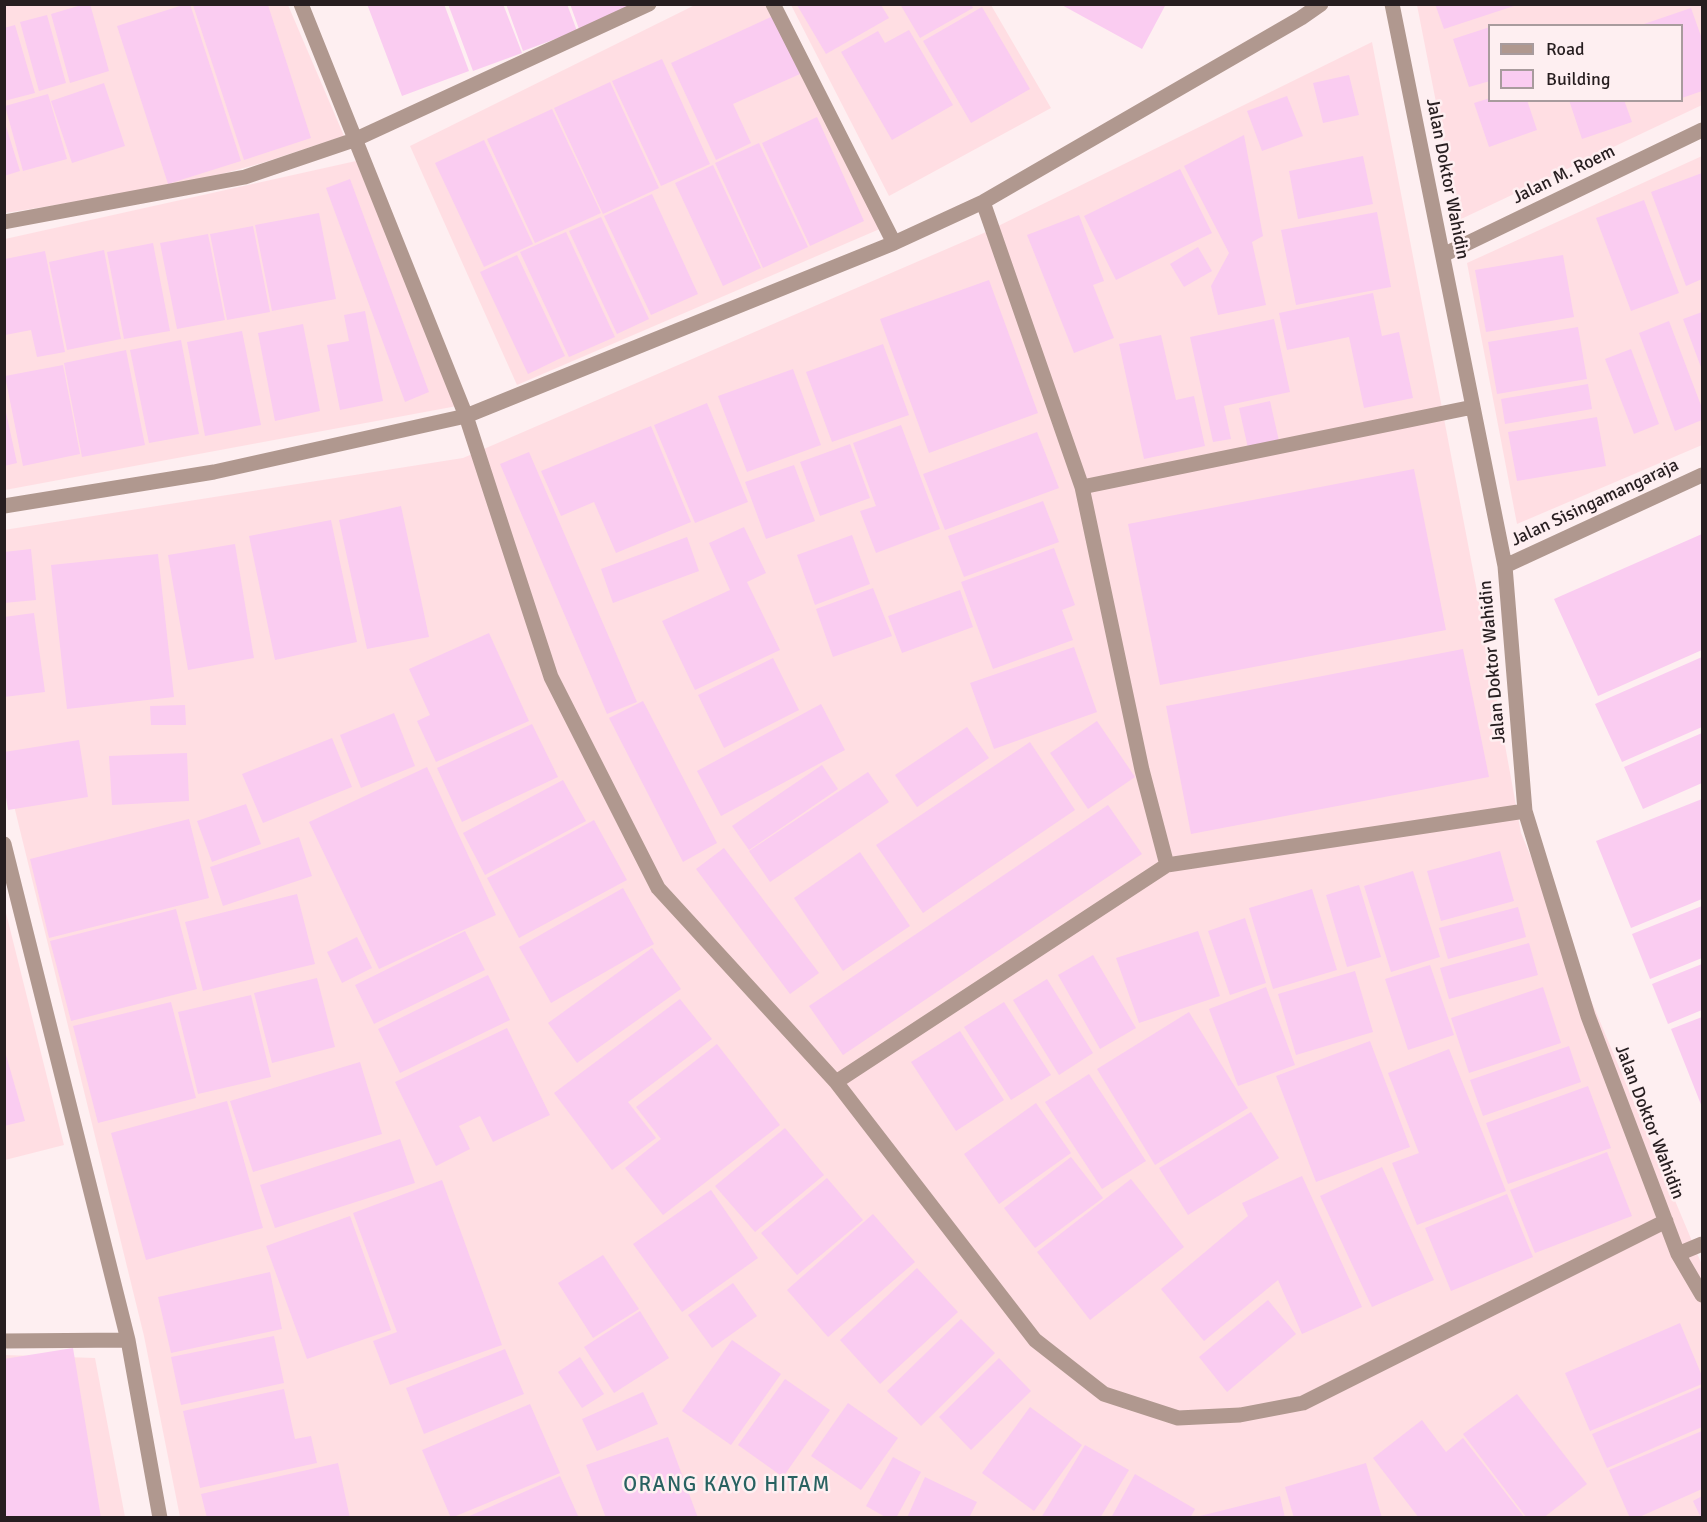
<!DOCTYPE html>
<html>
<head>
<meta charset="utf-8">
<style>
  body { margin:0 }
  #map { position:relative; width:1707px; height:1522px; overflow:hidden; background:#feeff1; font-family:Signika,sans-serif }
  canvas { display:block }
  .frame { position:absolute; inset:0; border:6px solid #271e20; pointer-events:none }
  .legend { position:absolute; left:1488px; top:24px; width:195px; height:78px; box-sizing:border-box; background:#feeff1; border:2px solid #a89b9d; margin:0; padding:8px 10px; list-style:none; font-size:18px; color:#271e20 }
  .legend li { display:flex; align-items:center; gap:12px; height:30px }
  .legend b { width:30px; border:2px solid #a89b9d }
</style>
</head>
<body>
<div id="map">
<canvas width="1707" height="1522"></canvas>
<div class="frame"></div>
<ul class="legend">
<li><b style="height:8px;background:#b0988f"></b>Road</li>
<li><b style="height:16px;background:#faccf1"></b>Building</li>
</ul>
</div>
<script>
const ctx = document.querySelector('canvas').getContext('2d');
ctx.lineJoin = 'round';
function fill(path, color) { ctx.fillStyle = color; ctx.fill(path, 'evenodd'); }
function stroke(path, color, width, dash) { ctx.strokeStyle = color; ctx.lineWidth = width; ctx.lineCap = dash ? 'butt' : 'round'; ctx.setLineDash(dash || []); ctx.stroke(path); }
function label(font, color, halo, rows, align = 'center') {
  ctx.font = font + ' Signika,sans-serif'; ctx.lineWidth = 5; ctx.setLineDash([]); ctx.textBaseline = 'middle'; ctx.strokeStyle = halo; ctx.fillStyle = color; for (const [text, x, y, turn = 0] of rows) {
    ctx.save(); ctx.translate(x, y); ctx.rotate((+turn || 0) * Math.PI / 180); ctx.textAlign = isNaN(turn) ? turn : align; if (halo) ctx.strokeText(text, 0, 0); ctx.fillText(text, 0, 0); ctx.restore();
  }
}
fill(new Path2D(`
  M5,5H288L344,136L262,163L178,186L5,213Z
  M695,5H770L882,228L517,385L410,146Z
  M791,5H991L1051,108L889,196Z
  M1417,5H1702V105L1459,220ZM1490,26H1682V100H1490Z
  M1372,42L1476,586L1521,833L1702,1265V1517H180L144,1336L5,769L4,530L463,458L986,232Z
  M1702,156V445L1517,524L1467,263Z
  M356,161L457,406L5,490V239Z
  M4,905L64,1145L5,1160H4Z
  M5,1355L95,1358L125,1517L5,1518Z`), '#ffdee3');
fill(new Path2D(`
  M85,4H90L109,71L70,83L51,14Z
  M186,4H190L241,161L168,184L117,26Z
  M367,4H444L469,71L402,96Z
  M448,4H503L522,53L473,71Z
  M506,4H567L577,31L523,51Z
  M570,4H628L630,10L579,29Z
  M900,4H971L973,8L920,38Z
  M1060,4H1166L1142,49Z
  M1435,4H1517V5L1444,29Z
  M193,5H268L311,138L244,160Z
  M797,5H881L889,18L826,54Z
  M982,7L1030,89L971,123L923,41Z
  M1691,8L1702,39V91L1682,98V26L1641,25Z
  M47,15L66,83L39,91L20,22Z
  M773,16L800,74L733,104L751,143L716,160L671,63Z
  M15,25L35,93L4,101V28Z
  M1490,27V81L1469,87L1453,39Z
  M909,30L953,105L892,140L841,52L878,31L885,43Z
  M662,59L710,164L661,186L612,81Z
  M1349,75L1359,115L1323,123L1313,83Z
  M610,82L659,188L603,214L554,108Z
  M104,83L125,146L72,163L51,101Z
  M48,94L67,159L23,171L5,106Z
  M1287,96L1303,136L1262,151L1247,111Z
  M1490,98V100H1527L1537,130L1489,147L1474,103Z
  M1569,100H1624L1632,122L1582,139Z
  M552,109L601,213L535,243L487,139Z
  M817,117L864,221L810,246L762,143Z
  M4,120L20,171L4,176Z
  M1244,135L1263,236L1252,242L1266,305L1218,315L1211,286L1229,253L1184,166Z
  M484,140L533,244L484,267L435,163Z
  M759,143L808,247L763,268L715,163Z
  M1363,156L1373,204L1298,219L1289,171Z
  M713,165L761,268L723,286L675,183Z
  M1180,169L1212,233L1116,280L1084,216Z
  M1702,173V279L1686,286L1651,192Z
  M350,179L429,392L405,402L326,188Z
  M652,194L698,294L651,315L604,216Z
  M1644,200L1679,293L1631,311L1596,218Z
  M1377,212L1391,287L1296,305L1281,230Z
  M319,213L336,299L272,311L255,225Z
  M1079,215L1104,281L1093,285L1114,338L1074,353L1027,235Z
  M601,217L649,319L617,334L569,231Z
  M253,226L270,312L227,320L210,234Z
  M566,232L615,337L569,357L520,252Z
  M208,234L225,320L177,329L160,243Z
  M153,243L170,331L124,339L107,252Z
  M1198,247L1212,271L1184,287L1170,264Z
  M104,250L121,339L67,350L49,262Z
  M45,251L65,352L37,357L31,330L5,335V259Z
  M517,255L565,356L528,374L480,272Z
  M1563,255L1574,317L1486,332L1475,270Z
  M989,280L1038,413L929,453L880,319Z
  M1373,293L1382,336L1399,332L1413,398L1364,408L1349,337L1287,350L1279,313Z
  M365,311L383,401L340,410L327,345L349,341L344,315Z
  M1702,312V370L1683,319Z
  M1274,319L1290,392L1224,406L1231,439L1213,442L1190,337Z
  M1669,321L1702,408V420L1675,431L1639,333Z
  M303,324L320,411L275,421L258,333Z
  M1578,327L1587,379L1497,394L1488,342Z
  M242,331L261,425L205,436L187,342Z
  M1161,335L1176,400L1194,396L1205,446L1144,459L1119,344Z
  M181,340L199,434L149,443L130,350Z
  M883,344L909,415L832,442L806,372Z
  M1631,349L1659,424L1634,434L1605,359Z
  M126,350L145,445L82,457L64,363Z
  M63,365L80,454L23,466L5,376Z
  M793,369L821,445L747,472L718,396Z
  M1588,384L1592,409L1505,424L1501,399Z
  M1270,401L1279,441L1248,448L1239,408Z
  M4,403L17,463L4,466Z
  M707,403L748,502L695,523L654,425Z
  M1597,417L1606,466L1517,481L1508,432Z
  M901,425L940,529L876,553L860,511L876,506L853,443Z
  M651,426L691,522L616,553L594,502L561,516L541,471Z
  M1037,432L1059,488L945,530L923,474Z
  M850,444L870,498L820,516L800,462Z
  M529,452L637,702L607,714L500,464Z
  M794,465L815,521L766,539L745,482Z
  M1414,469L1446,630L1160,685L1128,524Z
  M1043,501L1059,542L964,577L948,536Z
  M401,506L429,637L367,649L339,520Z
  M331,520L357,642L275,660L249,536Z
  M744,527L766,573L747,582L780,650L695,690L662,621L730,590L709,543Z
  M1702,534V650L1598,696L1554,599Z
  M852,535L870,584L815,605L797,555Z
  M687,537L699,571L613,603L601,569Z
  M235,544L254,658L188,670L168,555Z
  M1054,548L1075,605L1062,610L1073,640L993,669L961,582Z
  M31,549L36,600L4,603V552Z
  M158,554L174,697L67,709L51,565Z
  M873,588L892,636L833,657L816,609Z
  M960,590L973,627L902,653L888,616Z
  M34,613L45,692L4,697V617Z
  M489,633L529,721L436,762L417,721L430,715L409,669Z
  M1074,647L1097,712L994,749L970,683Z
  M1463,649L1489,777L1191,834L1166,706Z
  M1702,657V727L1622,762L1595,704Z
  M773,658L799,710L724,748L698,695Z
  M643,701L717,843L683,862L609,718Z
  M821,704L845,750L721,816L697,771Z
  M185,705L186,725H151L150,706Z
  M394,713L415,766L361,788L340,735Z
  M1097,721L1135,777L1088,809L1050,753Z
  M532,724L558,777L462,822L437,768Z
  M967,727L989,758L917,807L895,775Z
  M1702,733V783L1643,809L1624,767Z
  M332,738L352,787L263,823L242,774Z
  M79,740L88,797L8,810L4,785V752Z
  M1030,742L1075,810L923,913L876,845Z
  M187,753L189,801L112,805L109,756Z
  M822,765L838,789L749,850L732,826Z
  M427,767L496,915L379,969L309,822Z
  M868,772L889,802L770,882L749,851Z
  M563,780L586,821L485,875L463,833Z
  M1702,799V899L1631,928L1596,841Z
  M246,804L261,844L212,862L197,821Z
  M1108,805L1142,854L843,1055L809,1006Z
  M189,819L209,898L49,938L30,859Z
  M594,820L627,880L519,938L487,878Z
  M299,837L312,876L223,906L210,867Z
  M724,848L819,973L790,994L696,869Z
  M1500,851L1514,901L1441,921L1427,871Z
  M860,852L910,926L843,971L794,898Z
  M1413,871L1440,957L1391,972L1364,886Z
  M1359,885L1381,957L1347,967L1326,895Z
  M623,888L654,944L551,1003L519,947Z
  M1312,889L1337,970L1273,989L1249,908Z
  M297,894L315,964L203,991L185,922Z
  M1702,906V958L1650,979L1632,934Z
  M1518,907L1526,937L1448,959L1439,928Z
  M176,909L197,989L71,1021L50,941Z
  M1245,918L1266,983L1230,995L1208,931Z
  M465,931L485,970L374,1024L355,985Z
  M1198,931L1220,996L1139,1023L1116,958Z
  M357,937L372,968L342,983L327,952Z
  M1529,943L1538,975L1449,999L1440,968Z
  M652,948L681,989L577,1063L548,1023Z
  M1093,955L1136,1028L1100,1049L1058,975Z
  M1702,964V1010L1668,1024L1652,984Z
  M1430,965L1454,1035L1408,1050L1385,979Z
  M1355,971L1373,1032L1296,1055L1278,994Z
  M488,975L510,1020L400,1073L378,1029Z
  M317,978L335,1047L272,1063L254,993Z
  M1047,979L1093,1053L1059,1075L1013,1000Z
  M1266,987L1295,1065L1238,1086L1209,1009Z
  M1543,987L1561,1043L1469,1073L1451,1018Z
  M251,995L271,1077L198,1094L178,1012Z
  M680,999L712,1039L628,1102L656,1138L612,1170L554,1093Z
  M171,1002L196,1098L98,1123L73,1026Z
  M1004,1002L1051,1075L1011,1100L964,1027Z
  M1189,1012L1248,1108L1155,1165L1097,1069Z
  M1702,1017V1107L1671,1029Z
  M507,1028L550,1115L493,1142L480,1116L459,1126L470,1149L436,1166L395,1082Z
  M960,1031L1004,1100L956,1131L911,1062Z
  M1370,1041L1410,1147L1316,1182L1276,1076Z
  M717,1044L780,1125L663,1215L625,1168L661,1139L636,1107Z
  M1569,1046L1581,1082L1483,1116L1470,1080Z
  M4,1048L25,1121L4,1126Z
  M1449,1049L1506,1191L1417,1225L1392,1163L1419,1153L1388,1073Z
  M360,1062L382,1134L253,1172L230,1101Z
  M1089,1074L1146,1161L1102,1189L1045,1102Z
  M1588,1086L1611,1148L1508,1184L1486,1123Z
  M227,1101L263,1228L146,1260L111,1133Z
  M1036,1103L1071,1153L999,1204L964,1154Z
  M1251,1112L1279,1158L1188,1215L1159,1168Z
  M785,1128L824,1175L755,1232L715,1186Z
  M400,1139L415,1183L275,1228L260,1185Z
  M1607,1152L1632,1216L1535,1253L1510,1190Z
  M1071,1157L1103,1198L1035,1248L1004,1208Z
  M1382,1167L1434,1280L1372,1307L1320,1196Z
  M1302,1176L1362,1307L1302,1334L1278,1280L1204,1341L1161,1289L1248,1216L1242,1203Z
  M827,1178L863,1220L797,1275L761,1233Z
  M1131,1179L1184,1247L1090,1320L1037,1252Z
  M442,1180L502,1345L390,1385L373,1341L397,1332L353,1213Z
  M711,1190L758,1258L682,1312L633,1244Z
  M1507,1194L1533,1257L1451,1291L1425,1228Z
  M873,1214L915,1262L828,1337L787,1290Z
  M350,1216L391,1330L307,1359L266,1246Z
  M603,1255L639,1309L593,1338L558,1283Z
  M917,1268L958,1312L880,1384L840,1340Z
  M270,1272L282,1329L171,1353L158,1297Z
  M733,1283L757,1316L712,1348L688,1315Z
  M1268,1300L1296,1334L1227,1392L1199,1357Z
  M640,1311L669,1358L614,1393L584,1347Z
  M961,1319L995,1353L921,1426L887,1391Z
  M1680,1323L1702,1376V1384L1590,1431L1565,1373Z
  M274,1336L284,1383L181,1405L171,1357Z
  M732,1340L781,1374L731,1445L682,1411Z
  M73,1348L101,1518H4V1359Z
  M505,1349L524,1394L424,1434L406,1388Z
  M580,1357L604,1394L582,1408L558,1372Z
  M999,1358L1031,1391L971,1450L939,1417Z
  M785,1379L830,1410L783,1477L738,1445Z
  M1702,1387V1427L1607,1468L1592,1434Z
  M284,1389L295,1439L311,1436L317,1463L200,1488L183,1411Z
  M643,1392L658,1424L597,1451L582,1419Z
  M1517,1394L1587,1484L1543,1518H1527L1463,1434Z
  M848,1403L898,1438L861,1490L811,1456Z
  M530,1404L560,1473L451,1518L422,1450Z
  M1030,1407L1082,1445L1034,1511L982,1473Z
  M1422,1420L1446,1452L1463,1438L1525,1518H1419L1373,1458Z
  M1702,1431V1489L1637,1518H1630L1609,1470Z
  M668,1437L698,1518H606L586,1465Z
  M1085,1445L1129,1470L1100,1518H1041Z
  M893,1457L921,1472L896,1518H887L866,1506Z
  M338,1463L350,1518H207L201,1494Z
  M1366,1463L1382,1518H1294L1285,1487Z
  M1135,1474L1195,1509L1190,1518H1111Z
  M560,1476L579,1518H465Z
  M925,1477L977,1502L969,1518H907Z
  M1280,1496L1285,1518H1196V1517Z
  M1702,1496V1518H1701L1693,1501Z`), '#faccf1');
stroke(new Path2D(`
  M301,4L466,416L551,677L658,888L836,1082L1035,1340L1104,1394L1178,1418L1240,1415L1303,1403L1666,1221
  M773,4L894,243
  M1392,4L1505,566L1525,811L1588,1016L1678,1254L1702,1295
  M983,202L1082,487L1142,770L1167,865
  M4,222L245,177L354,140L649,4
  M1443,255L1702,130
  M1082,487L1473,407
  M4,506L214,472L466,416L894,243L983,202L1301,18L1321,4
  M1505,566L1702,475
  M4,844L128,1340L160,1518
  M836,1082L1167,865L1525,811
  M1678,1254L1702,1244
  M4,1341L128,1340`), '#b0988f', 15);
label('18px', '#271e20', '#feeff1', [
  ["Jalan M. Roem",1564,175,-26],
  ["Jalan Doktor Wahidin",1447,179,79],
  ["Jalan Sisingamangaraja",1595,503,-25],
  ["Jalan Doktor Wahidin",1493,662,-95],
  ["Jalan Doktor Wahidin",1649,1122,69]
]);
ctx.letterSpacing = '1.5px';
label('21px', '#286261', '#feeff1', [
  ["ORANG KAYO HITAM",727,1485]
]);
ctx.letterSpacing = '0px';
</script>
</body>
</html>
